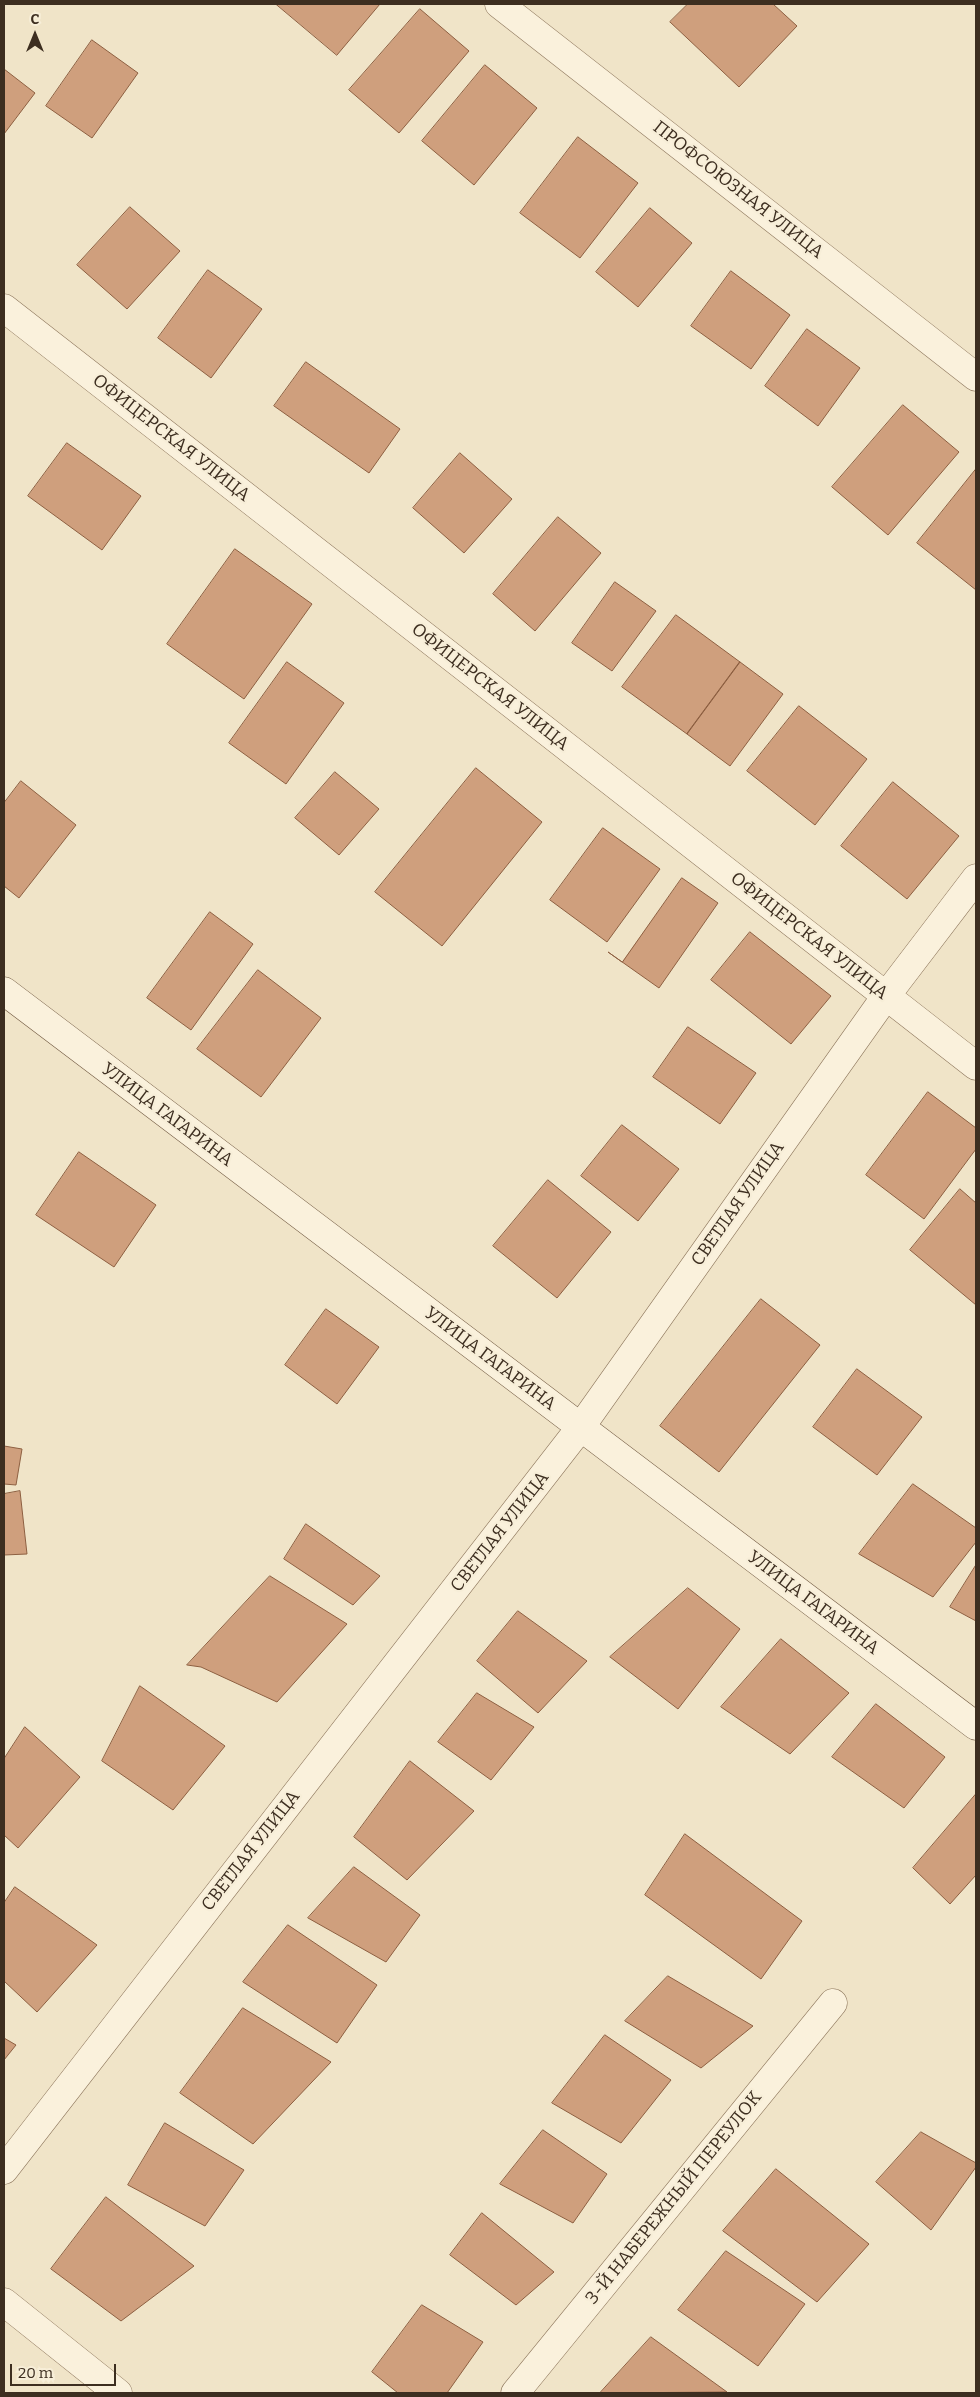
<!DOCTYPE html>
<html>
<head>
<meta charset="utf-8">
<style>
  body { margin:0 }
  #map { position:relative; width:980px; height:2397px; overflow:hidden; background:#f0e4c8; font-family:Bitter,serif }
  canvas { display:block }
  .frame { position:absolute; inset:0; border:5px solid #3d2e20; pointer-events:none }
  .north { position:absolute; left:10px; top:10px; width:50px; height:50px; -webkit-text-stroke:4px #f7eed8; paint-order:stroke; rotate:0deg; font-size:14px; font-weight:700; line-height:20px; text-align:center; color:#3d2e20 }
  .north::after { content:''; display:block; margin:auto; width:18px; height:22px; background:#3d2e20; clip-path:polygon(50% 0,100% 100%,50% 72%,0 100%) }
  .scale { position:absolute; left:10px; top:2364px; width:106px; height:22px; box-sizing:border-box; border:2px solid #3d2e20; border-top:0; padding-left:6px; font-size:15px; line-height:18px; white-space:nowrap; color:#3d2e20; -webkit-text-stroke:4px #f7eed8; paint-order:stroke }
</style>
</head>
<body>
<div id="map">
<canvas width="980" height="2397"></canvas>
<div class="frame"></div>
<div class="north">С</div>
<div class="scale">20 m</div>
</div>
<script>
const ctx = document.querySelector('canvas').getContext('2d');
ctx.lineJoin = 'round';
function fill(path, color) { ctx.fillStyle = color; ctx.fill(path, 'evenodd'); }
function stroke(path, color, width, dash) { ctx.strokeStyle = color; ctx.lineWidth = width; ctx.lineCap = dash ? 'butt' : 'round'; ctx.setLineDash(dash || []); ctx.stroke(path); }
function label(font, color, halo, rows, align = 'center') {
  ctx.font = font + ' Bitter,serif'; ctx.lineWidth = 4.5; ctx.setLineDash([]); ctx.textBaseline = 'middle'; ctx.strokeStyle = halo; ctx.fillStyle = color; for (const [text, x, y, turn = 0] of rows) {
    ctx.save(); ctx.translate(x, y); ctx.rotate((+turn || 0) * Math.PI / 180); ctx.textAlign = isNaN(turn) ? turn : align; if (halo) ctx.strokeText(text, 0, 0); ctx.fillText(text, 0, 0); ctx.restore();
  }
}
const building = new Path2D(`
  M276,4H380L337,55Z
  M688,4H773L797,26L739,87L670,22Z
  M420,9L469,51L399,133L349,90Z
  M92,40L138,73L92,138L46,106Z
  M485,65L537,108L474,185L422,141Z
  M4,69L35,93L4,134Z
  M578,137L638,183L580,258L520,213Z
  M130,207L180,251L127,309L77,265Z
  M650,208L692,243L638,307L596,272Z
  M208,270L262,309L211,378L158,338Z
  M731,271L790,315L751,369L691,326Z
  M807,329L860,368L818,426L765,386Z
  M306,362L400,429L369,473L274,406Z
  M903,405L959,452L888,535L832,487Z
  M67,443L141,496L102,550L28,496Z
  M460,453L512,499L464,553L413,508Z
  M976,469V590L917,543Z
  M558,517L601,553L535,631L493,594Z
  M235,549L312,604L244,699L167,644Z
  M615,582L656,611L612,671L572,643Z
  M676,615L740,662L687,734L622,687Z
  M287,662L344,703L286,784L229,743Z
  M740,662L783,694L730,766L687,734Z
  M799,706L867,759L815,825L747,771Z
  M476,768L542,822L442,946L375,892Z
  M335,772L379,809L339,855L295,818Z
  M21,781L76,825L19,898L4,886V803Z
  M893,782L959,836L907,899L841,846Z
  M603,828L660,869L607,942L550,900Z
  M682,878L718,903L659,988L608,952L622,962Z
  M210,912L253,944L191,1030L147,998Z
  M750,932L831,996L791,1044L711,980Z
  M258,970L321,1018L261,1097L197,1049Z
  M688,1027L756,1073L720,1124L653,1077Z
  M928,1092L976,1128V1149L924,1219L866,1175Z
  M622,1125L679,1169L638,1221L581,1176Z
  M79,1152L156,1205L114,1267L36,1215Z
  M548,1180L611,1232L557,1298L493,1246Z
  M960,1189L976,1203V1305L910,1250Z
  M761,1299L820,1345L719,1472L660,1426Z
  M326,1309L379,1347L337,1404L285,1365Z
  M857,1369L922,1417L877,1475L813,1427Z
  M4,1446L22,1449L16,1485L4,1484Z
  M913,1484L976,1528V1542L933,1597L859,1554Z
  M20,1491L27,1554L4,1555V1494Z
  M306,1524L380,1576L353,1605L284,1559Z
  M976,1565V1621L950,1607Z
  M270,1576L347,1624L277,1702L201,1667L187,1665Z
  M688,1588L740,1629L678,1709L610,1657Z
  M518,1611L587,1661L538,1713L477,1661Z
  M781,1639L849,1693L790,1754L721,1707Z
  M140,1686L225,1746L173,1810L102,1761Z
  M477,1693L534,1727L491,1780L438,1742Z
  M876,1704L945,1757L904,1808L832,1757Z
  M25,1727L80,1777L18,1848L4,1835V1759Z
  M410,1761L474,1811L407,1880L354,1837Z
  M976,1794V1875L950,1904L913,1868Z
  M685,1834L802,1921L761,1979L645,1895Z
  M354,1867L420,1915L386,1962L308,1918Z
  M15,1887L97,1945L37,2012L4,1981V1903Z
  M288,1925L377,1985L337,2043L243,1982Z
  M668,1976L753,2026L701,2068L625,2021Z
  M243,2008L331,2062L253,2144L180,2093Z
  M605,2035L671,2080L621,2143L552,2103Z
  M4,2038L16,2045L4,2060Z
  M165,2123L244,2170L205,2226L128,2185Z
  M543,2130L607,2174L573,2223L500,2184Z
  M921,2132L976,2163V2167L931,2230L876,2182Z
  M776,2169L869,2244L817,2302L723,2231Z
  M106,2197L194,2266L121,2321L51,2269Z
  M482,2213L554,2272L516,2305L450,2255Z
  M726,2251L805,2304L758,2366L678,2310Z
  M422,2305L483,2342L447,2393H398L372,2372Z
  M651,2337L727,2392L600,2393Z`);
fill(building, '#cf9f7d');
stroke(building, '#8d5f41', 1);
const minor = new Path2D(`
  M499,4L976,377
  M4,308L976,1066
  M4,2170L580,1428L886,996L976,878
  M4,2302L118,2393
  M515,2393L833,2003`);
const secondary = new Path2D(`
  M4,991L976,1726`);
stroke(minor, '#8d765c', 29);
stroke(secondary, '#6f573f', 29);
stroke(minor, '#faf1dc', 28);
stroke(secondary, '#faf1dc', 28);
label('18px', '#3d2e20', '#f7eed8', [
  ["ПРОФСОЮЗНАЯ УЛИЦА",738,190,38],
  ["ОФИЦЕРСКАЯ УЛИЦА",171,438,38],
  ["ОФИЦЕРСКАЯ УЛИЦА",490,687,38],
  ["ОФИЦЕРСКАЯ УЛИЦА",809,936,38],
  ["УЛИЦА ГАГАРИНА",167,1115,37],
  ["СВЕТЛАЯ УЛИЦА",738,1204,-55],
  ["УЛИЦА ГАГАРИНА",490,1359,37],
  ["СВЕТЛАЯ УЛИЦА",500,1532,-52],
  ["УЛИЦА ГАГАРИНА",813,1603,37],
  ["СВЕТЛАЯ УЛИЦА",251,1851,-52],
  ["3-Й НАБЕРЕЖНЫЙ ПЕРЕУЛОК",674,2198,-51]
]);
</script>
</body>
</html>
